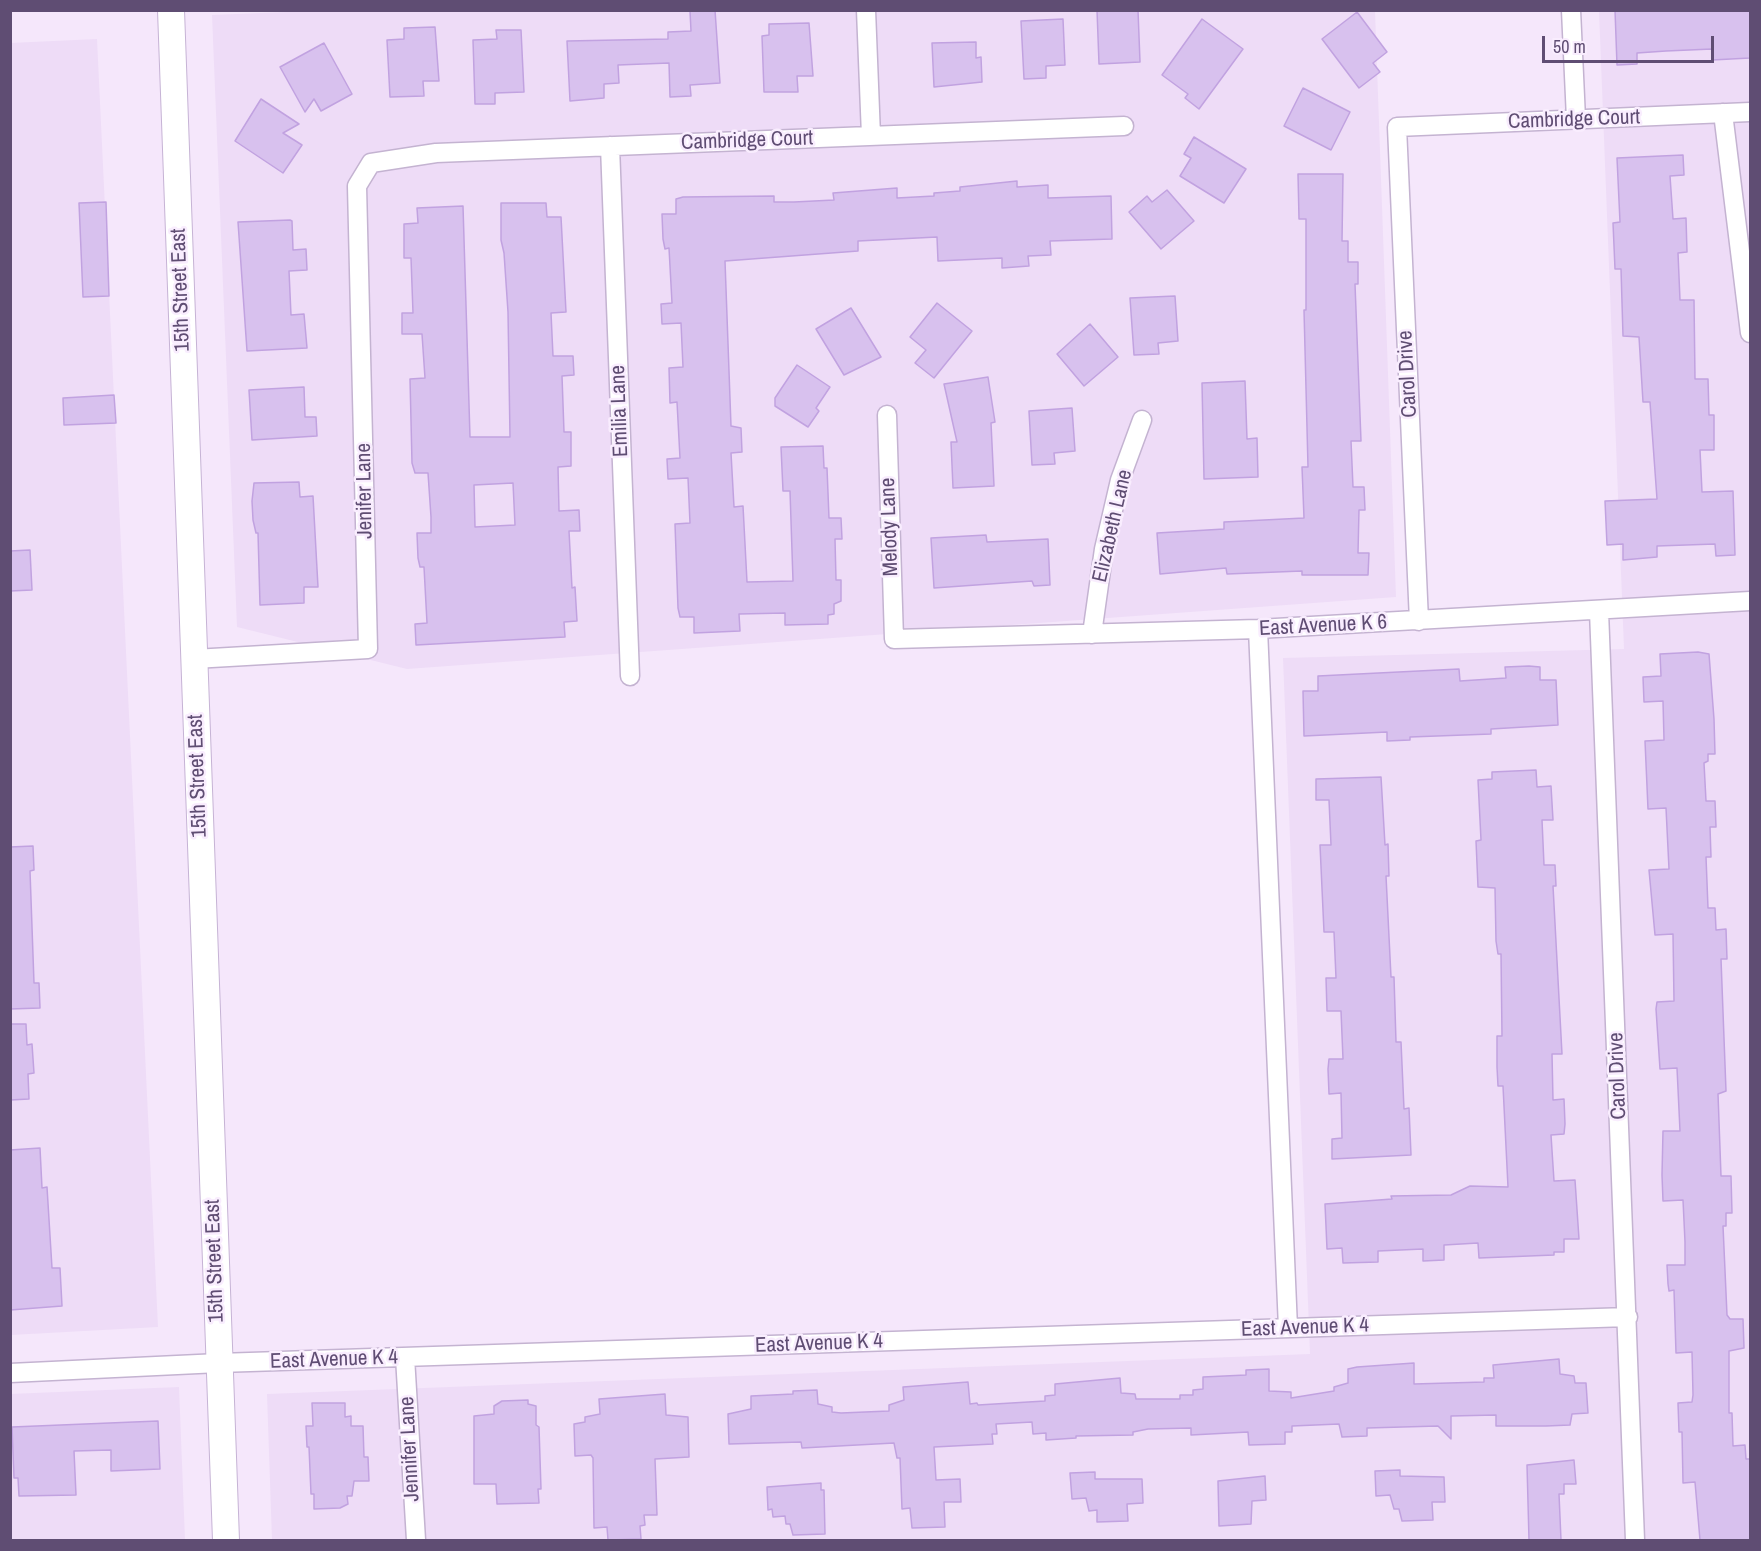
<!DOCTYPE html>
<html>
<head>
<meta charset="utf-8">
<style>
  body { margin:0 }
  #map { position:relative; width:1761px; height:1551px; overflow:hidden; background:#f5e7fb; font-family:"Archivo Narrow",sans-serif }
  canvas { display:block }
  .frame { position:absolute; inset:0; border:12px solid #5f4d73; pointer-events:none }
  .scale { position:absolute; left:1542px; top:36px; width:172px; height:27px; box-sizing:border-box; border:3px solid #5f4d73; border-top:0; padding-left:8px; font-size:18px; line-height:21px; white-space:nowrap; color:#5f4d73; -webkit-text-stroke:4px #f9edfe; paint-order:stroke }
</style>
</head>
<body>
<div id="map">
<canvas width="1761" height="1551"></canvas>
<div class="frame"></div>
<div class="scale">50 m</div>
</div>
<script>
const ctx = document.querySelector('canvas').getContext('2d');
ctx.lineJoin = 'round';
function fill(path, color) { ctx.fillStyle = color; ctx.fill(path, 'evenodd'); }
function stroke(path, color, width, dash) { ctx.strokeStyle = color; ctx.lineWidth = width; ctx.lineCap = dash ? 'butt' : 'round'; ctx.setLineDash(dash || []); ctx.stroke(path); }
function label(font, color, halo, rows, align = 'center') {
  ctx.font = font + ' "Archivo Narrow",sans-serif'; ctx.lineWidth = 5; ctx.setLineDash([]); ctx.textBaseline = 'middle'; ctx.strokeStyle = halo; ctx.fillStyle = color; for (const [text, x, y, turn = 0] of rows) {
    ctx.save(); ctx.translate(x, y); ctx.rotate((+turn || 0) * Math.PI / 180); ctx.textAlign = isNaN(turn) ? turn : align; if (halo) ctx.strokeText(text, 0, 0); ctx.fillText(text, 0, 0); ctx.restore();
  }
}
fill(new Path2D(`
  M336,10L1375,11L1396,597L407,669L237,627L212,15Z
  M1599,11H1750V1540H272L267,1394L1310,1354L1283,658L1624,649Z
  M97,39L158,1327L11,1335L10,43Z
  M179,1387L185,1540H11L10,1394Z`), '#eedcf7');
const building = new Path2D(`
  M715,10L720,83L690,85L691,96L670,97L669,63L618,65L619,83L604,84V98L570,101L567,41L668,39V32L691,31L690,11Z
  M1097,10H1138L1140,62L1099,64Z
  M1615,10H1750V58L1712,60V49L1666,51L1637,53V64L1617,65Z
  M1357,12L1387,52L1373,63L1380,72L1359,88L1322,39Z
  M1063,19L1065,65L1046,66V78L1024,79L1021,21Z
  M1202,19L1243,49L1199,109L1185,98L1188,94L1162,75Z
  M809,23L813,76H797L798,92H764L762,36L769,35V24Z
  M435,27L439,81H423L424,96L390,97L387,40L404,39V28Z
  M496,30H521L524,92L495,93V104H475L473,40L497,39Z
  M976,42V58L981,57L982,82L934,87L932,43Z
  M324,43L352,94L321,111L314,99L305,112L280,67Z
  M1303,88L1350,112L1331,150L1284,126Z
  M261,99L299,124L283,133L302,145L283,173L235,141Z
  M1194,137L1246,169L1224,203L1180,176L1191,158L1184,154Z
  M1683,155L1684,175L1670,176L1673,219L1686,218L1687,252L1678,253L1680,300H1694L1695,379H1708L1709,415H1714V450H1700L1702,492L1733,491L1735,555L1716,556L1715,544L1657,546V557L1623,560V544L1607,545L1605,501L1657,499L1650,402H1643L1639,337L1623,336L1621,269H1615L1613,223L1620,222L1617,158Z
  M1298,174H1343L1342,241H1348V262H1358V284H1355L1361,441H1351L1353,487H1364L1365,510H1359L1358,553H1369L1368,575H1302V571L1227,574L1226,568L1160,574L1157,533L1224,529V522L1304,518L1302,467H1308L1304,310H1306V219H1299Z
  M1017,181V187L1048,185V198L1111,196L1112,239L1050,241L1051,255L1028,256L1029,266L1002,268V258L938,261L937,237L858,241V251L725,261L731,426L741,428L742,452L731,453L734,507L743,506L747,582L793,581L790,491H783L781,447L823,446L824,468H827L829,518H841L842,539H835L836,580H841V601L834,604V614L828,615V624L785,625V613L739,614L740,631L694,633V617H680L678,608L675,524L690,523L688,478L668,479L667,459L680,458L677,402L670,403L669,368L683,367L681,323L662,324L661,304L672,303L669,248L665,249L663,239L662,214H676V199L683,197L774,196V202H794L834,200L833,193L897,188V198L934,196V193L960,191V187Z
  M1167,190L1194,221L1161,249L1129,212L1147,196L1152,202Z
  M106,202L109,296L83,297L79,203Z
  M501,203H546L547,217H561L566,312L551,313L553,356H573L574,375L562,376L564,432H571V466L558,467L559,511L579,510L580,531H569L572,588L575,587L577,621L564,622L565,637L416,645L415,624L427,623L424,567H420L418,558L417,533H431V517L428,473H415L412,463L410,379L425,378L422,334H402V313H413L411,258H404V224L418,223L417,208L463,206L470,437H510L508,312L504,253L501,240ZM513,483L515,525L475,527L474,485Z
  M290,220L292,221L293,250L306,249L307,270L289,271L291,315L304,314L307,348L247,351L238,222Z
  M1175,296L1178,341L1158,343L1159,354L1134,355L1130,298Z
  M937,303L972,331L934,378L915,363L926,350L910,337Z
  M851,308L881,357L844,375L816,329Z
  M1090,324L1118,357L1084,386L1057,354Z
  M797,365L830,387L816,408L819,411L808,427L775,406V398Z
  M988,377L995,422L991,423L994,486L953,488L951,442H957L944,384Z
  M1245,381L1247,439L1257,438L1258,477L1204,479L1202,383Z
  M304,387L305,417H316L317,436L252,440L249,390Z
  M114,395L116,423L64,425L63,398Z
  M1072,408L1075,451L1054,453L1055,464L1032,465L1029,411Z
  M299,482L300,497L313,496L318,587H304V603L260,605L258,533H256L253,520L252,501L254,483Z
  M986,535L987,542L1048,539L1050,585L1034,586L1032,581L934,588L931,538Z
  M30,550L32,590L10,591V551Z
  M1698,652L1709,654L1714,719L1715,754H1708V761L1704,763L1706,801H1715L1716,827H1710L1711,857H1706L1708,908H1715L1716,930L1726,929L1727,959H1721L1726,1091L1718,1094L1721,1176H1731L1732,1213H1726V1226H1723L1727,1315L1730,1319H1743L1744,1348L1729,1351V1413H1732L1733,1446L1745,1445L1746,1459H1750V1540H1700L1695,1482L1683,1483L1682,1432H1679L1678,1403L1692,1402L1693,1395L1692,1352L1676,1353L1674,1290L1669,1291L1668,1284L1667,1265H1685V1242L1683,1200L1663,1201L1662,1175L1663,1131H1680L1677,1068L1660,1069L1656,1009L1657,1002L1674,1001L1673,934L1655,935L1649,870L1669,869L1666,808L1648,809L1645,741L1664,740L1663,701L1644,702L1643,677L1661,676L1660,654Z
  M1529,666L1540,667V680H1556L1558,725L1491,729V734L1410,737V740L1387,741V732L1304,736L1303,691H1318V676L1459,669L1460,681L1506,678L1505,667Z
  M1536,770L1537,787L1551,786L1553,820H1542L1544,865H1555L1556,886H1553L1562,1054H1552L1553,1100L1564,1099L1565,1124L1564,1134L1551,1135L1554,1181L1575,1180L1579,1239H1564V1252H1554V1255L1479,1258L1478,1243L1444,1245V1260L1423,1261V1249L1378,1251V1262L1343,1263L1342,1248L1327,1249L1325,1204L1392,1199L1391,1196L1451,1195L1470,1186L1508,1187L1503,1086H1498L1497,1067V1036H1502L1501,954H1498L1496,941L1495,888L1478,887L1476,841L1481,840L1478,780L1492,779V772Z
  M1381,777L1385,845L1388,844L1389,876H1386L1391,977H1394L1396,1042H1401L1404,1109L1409,1108L1411,1155L1332,1159V1139L1342,1138L1341,1093L1329,1094L1328,1069L1329,1059H1343L1341,1011H1327L1326,978H1336L1334,932H1324L1320,845H1331L1329,800H1316V779Z
  M33,846L34,870L30,871L34,983H39L40,1008L10,1009V847Z
  M10,1024H26L27,1045L32,1044L34,1073L28,1074L29,1099L10,1100Z
  M40,1148L42,1188L47,1187L52,1268H60L62,1306L10,1310V1150Z
  M1559,1359L1560,1374L1574,1376L1575,1383H1586L1588,1413L1572,1414L1570,1425L1546,1426H1496V1415L1451,1416V1439L1438,1426L1367,1428V1436L1342,1437L1339,1424L1292,1426V1432H1285V1444L1249,1445L1248,1432L1191,1435V1428L1148,1429L1133,1432V1435L1076,1436V1438L1046,1440V1433L1033,1434L1032,1422L996,1424L997,1434H992L993,1444L934,1447L936,1480L960,1479L961,1502H944L945,1527L912,1528L910,1508L902,1509L900,1458H897L894,1443L802,1448L801,1442L729,1444L728,1414L751,1409V1396L793,1394V1391L817,1390L818,1404L832,1407V1412L841,1413L889,1411V1405L904,1400L903,1387L968,1382L970,1404L977,1403L978,1405L1045,1401V1396L1055,1395V1384L1120,1378L1121,1393L1135,1394L1136,1399H1180V1395H1193V1390L1203,1389V1377L1246,1375V1370L1269,1369V1391L1291,1392V1398L1334,1391V1387L1348,1383V1369L1357,1367L1414,1363V1384L1484,1382V1378H1494L1493,1365Z
  M665,1394L666,1415L688,1417L689,1457L655,1459L657,1515H644L645,1525L640,1526L641,1539L608,1540L607,1527L594,1528L593,1458L591,1455L575,1456L574,1424L585,1422V1417L600,1414L599,1399Z
  M528,1400V1404L536,1406V1425L539,1427L541,1489H538L539,1503L497,1504L496,1484H474V1416L494,1414V1406L502,1401Z
  M312,1403H345V1417L351,1416V1426H363L364,1457H368L369,1481H354L352,1496H347L348,1504L340,1508L314,1509V1494H311L309,1447H307L306,1426H313Z
  M158,1421L160,1469L111,1471V1450L74,1451L76,1495L19,1496L18,1478H14L12,1427Z
  M1574,1460L1576,1484H1564V1494H1559L1561,1540H1529L1527,1465Z
  M1400,1470V1476L1444,1477L1445,1502H1432L1433,1520L1402,1521L1399,1509H1394L1390,1495L1376,1496L1375,1471Z
  M1095,1472V1479H1142L1143,1503L1127,1504L1128,1521L1097,1522V1510L1089,1511L1086,1498L1072,1499L1070,1473Z
  M1265,1476L1266,1500L1252,1501L1251,1524L1219,1526L1218,1481Z
  M821,1483V1490H824L825,1534L793,1535L790,1524H786L785,1516L773,1517L772,1509L768,1510L767,1487Z`);
fill(building, '#d8c1ee');
stroke(building, '#c1a2e0', 1.5);
const street = new Path2D(`
  M866,10L871,136
  M1571,10L1576,119
  M1723,113L1750,333
  M610,146L630,676
  M887,415L894,639L1258,629L1750,601
  M1599,611L1635,1540
  M1419,621L1397,127L1750,112
  M1258,629L1288,1328
  M1092,634L1104,549L1120,480L1142,420
  M194,659L368,649L357,186L371,163L436,153L1124,126
  M405,1357L416,1540
  M10,1373L219,1363L1628,1317`);
const secondary = new Path2D(`
  M171,10L226,1540`);
stroke(street, '#c4b3d1', 21);
stroke(secondary, '#c6b3d5', 28);
stroke(street, '#fff', 18);
stroke(secondary, '#fff', 26);
label('21px', '#5f4d73', '#f9edfe', [
  ["Cambridge Court",1574,120,-2],
  ["Cambridge Court",747,141,-2],
  ["15th Street East",181,290,-92],
  ["Carol Drive",1408,374,-93],
  ["Emilia Lane",620,411,-92],
  ["Jenifer Lane",365,491,-91],
  ["Elizabeth Lane",1113,526,-77],
  ["Melody Lane",890,527,-92],
  ["East Avenue K 6",1323,626,-3],
  ["15th Street East",198,776,-92],
  ["Carol Drive",1618,1076,-92],
  ["15th Street East",215,1261,-92],
  ["East Avenue K 4",1305,1328,-2],
  ["East Avenue K 4",819,1344,-2],
  ["East Avenue K 4",334,1360,-2],
  ["Jennifer Lane",410,1449,-93]
]);
</script>
</body>
</html>
